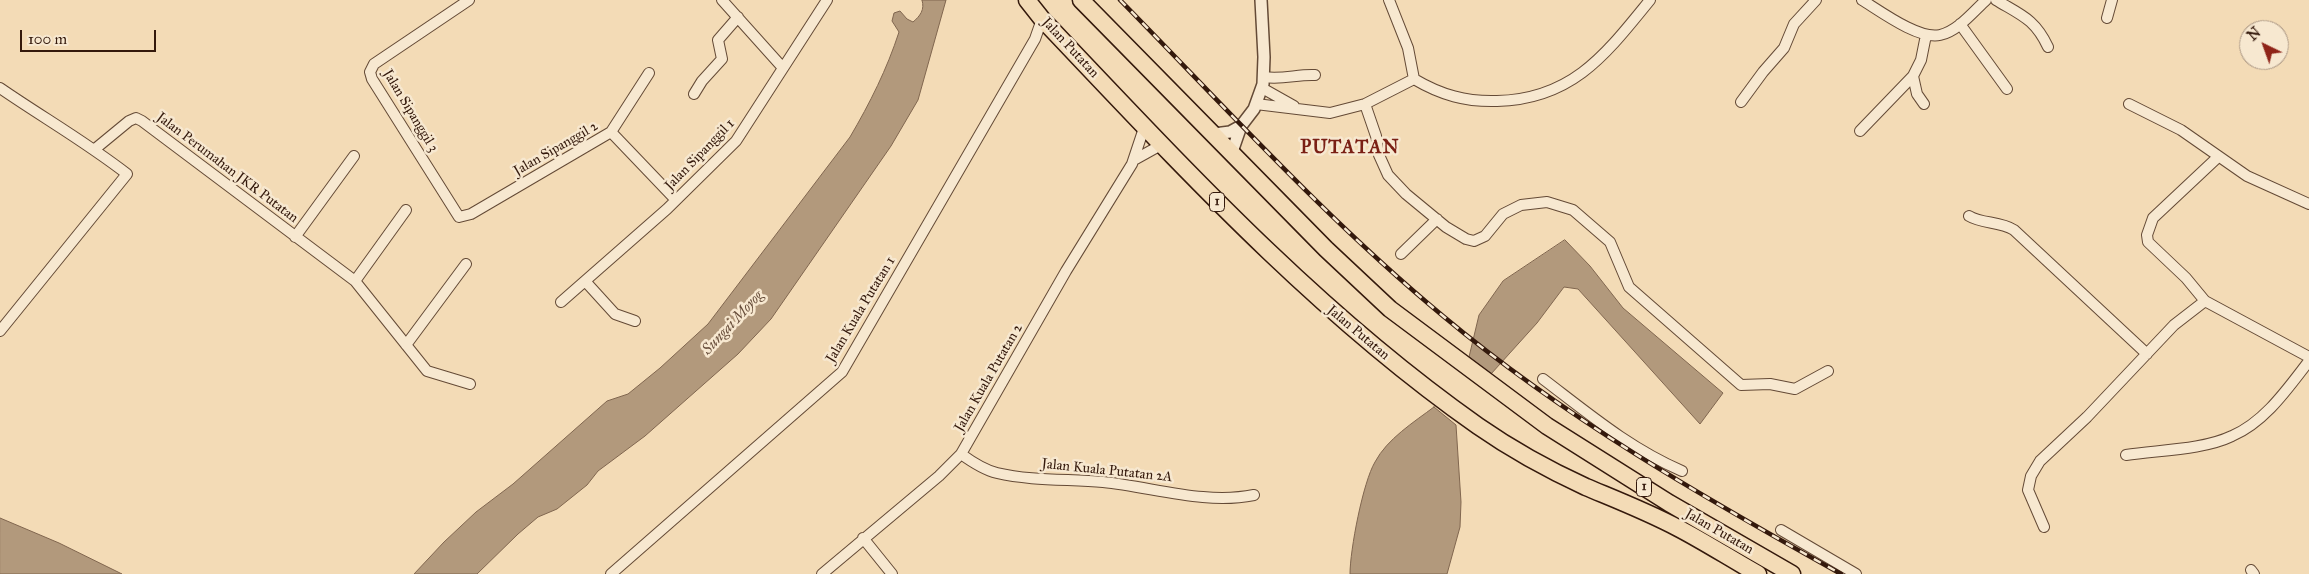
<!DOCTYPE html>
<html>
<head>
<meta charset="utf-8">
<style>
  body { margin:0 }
  #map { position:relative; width:2309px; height:574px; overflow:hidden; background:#f3dbb6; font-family:"IM FELL Great Primer",serif }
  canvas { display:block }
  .north { position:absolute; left:2239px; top:20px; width:50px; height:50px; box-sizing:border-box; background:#f7e8d0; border:1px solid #a99582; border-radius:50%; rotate:318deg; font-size:14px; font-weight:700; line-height:20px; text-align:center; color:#34190c }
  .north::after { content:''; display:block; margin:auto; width:18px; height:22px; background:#8f2418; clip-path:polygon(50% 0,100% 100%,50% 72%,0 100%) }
  .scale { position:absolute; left:20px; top:30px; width:136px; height:22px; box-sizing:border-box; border:2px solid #34190c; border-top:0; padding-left:6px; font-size:15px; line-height:18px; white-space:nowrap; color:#34190c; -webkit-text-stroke:4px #f7e8d0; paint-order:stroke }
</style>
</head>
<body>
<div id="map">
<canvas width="2309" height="574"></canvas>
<div class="north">N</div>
<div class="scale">100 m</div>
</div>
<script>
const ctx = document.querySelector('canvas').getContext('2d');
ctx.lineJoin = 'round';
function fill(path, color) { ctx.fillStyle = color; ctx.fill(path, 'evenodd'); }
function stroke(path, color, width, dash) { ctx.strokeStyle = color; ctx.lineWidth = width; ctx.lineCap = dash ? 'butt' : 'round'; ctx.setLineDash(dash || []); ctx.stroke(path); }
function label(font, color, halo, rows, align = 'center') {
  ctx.font = font + ' "IM FELL Great Primer",serif'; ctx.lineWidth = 5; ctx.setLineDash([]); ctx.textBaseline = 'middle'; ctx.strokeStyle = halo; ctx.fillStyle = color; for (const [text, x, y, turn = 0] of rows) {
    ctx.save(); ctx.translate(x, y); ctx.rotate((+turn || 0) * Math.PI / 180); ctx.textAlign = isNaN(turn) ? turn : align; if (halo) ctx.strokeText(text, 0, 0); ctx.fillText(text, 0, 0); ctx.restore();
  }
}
const water = new Path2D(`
  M922,0H946L918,100L891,146L771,319L738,354L645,436L598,471L587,485L557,509L538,517L518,534L477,574H414L444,542L476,512L513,484L607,401L628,394L660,368L708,324L850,137C870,103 887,69 899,32L892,21L894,13L900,11L907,19L913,22C920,16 925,10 922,0Z
  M1565,240L1590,266L1623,308L1723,393L1700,424L1578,289L1564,287L1537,323L1491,374L1469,357L1479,315L1503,281Z
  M1434,407L1456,425L1461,502L1460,527L1447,574H1350C1350,550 1363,482 1375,462C1387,439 1414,422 1434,407Z
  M0,518L59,543L122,574H0Z`);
fill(water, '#b2997c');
stroke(water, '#80664f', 1);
const minor = new Path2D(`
  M469,0L374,64L370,72L372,79L459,217L471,214L611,132L676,200
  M722,0L783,68
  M1389,0L1408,48L1414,79
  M1862,0C1880,11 1919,40 1940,35C1958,31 1973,12 1986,0
  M1996,0C2021,15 2035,19 2048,47
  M2107,18L2112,0
  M1960,24L2007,89
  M1264,77C1282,80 1298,74 1315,75
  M1414,79C1441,95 1466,102 1497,101C1573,99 1606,54 1650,0
  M0,88C42,117 86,142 127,174L0,331
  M1262,88L1294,106
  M694,94L702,81L722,59L718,40L738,17
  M1741,102L1763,72L1784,48L1794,24L1816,0
  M1256,104L1330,113L1365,104L1414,79
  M1365,104L1376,136L1379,155L1388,175L1406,194L1446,227L1466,239L1474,241L1485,236L1503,214L1521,205L1547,202L1573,210L1610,242L1629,287L1741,385L1770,384L1795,389L1828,371
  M1924,104L1917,94L1913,76L1921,60L1926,35
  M2129,104L2181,130L2247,176L2309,204
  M1860,131L1913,76
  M611,132L649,73
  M95,149L129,121L136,118L142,121L355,281L427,371L470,384
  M2218,157L2153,218L2147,235L2148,242L2186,278L2205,301L2309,357
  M1134,160L1161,145
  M1969,216C1982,224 2000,221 2014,230L2147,354
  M295,237L354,156
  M1401,254L1437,219
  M355,281L406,210
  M585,281L615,314L635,321
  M561,302L667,209L736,141L827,0
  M406,345L466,264
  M1543,379C1589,414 1629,448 1682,471
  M961,454C972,462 984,470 997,473C1031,481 1069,479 1103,482C1153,487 1205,505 1254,495
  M2126,455C2158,450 2203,450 2232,436C2265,422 2288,388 2309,361
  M2044,527L2028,490L2031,476L2040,461L2087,417L2174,325L2205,301
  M1781,530L1856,574
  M863,538L892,574
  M2251,570L2254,574
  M611,574L842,372L1035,39L1042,19
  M822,574L939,476L961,454L1066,271L1132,164L1144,128`);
const tertiary = new Path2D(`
  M1214,134L1230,132L1241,126
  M1232,152L1241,126L1254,109L1263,84L1264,57L1261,0`);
const trunk = new Path2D(`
  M1027,0L1042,19C1180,164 1313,310 1478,426C1511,449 1549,470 1586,487C1617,500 1648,512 1678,528C1705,542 1731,559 1758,574
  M1081,0L1326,249L1390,309L1547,426L1669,503L1792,574`);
stroke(minor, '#644a36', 12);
stroke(tertiary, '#644a36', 14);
stroke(trunk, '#34190c', 19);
stroke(minor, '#f7e8d0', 10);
stroke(tertiary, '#f7e8d0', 11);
stroke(trunk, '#f3dbb6', 16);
const rail = new Path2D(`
  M1120,0C1226,108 1327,220 1443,316C1565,418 1703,497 1841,574`);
stroke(rail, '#34190c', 4.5);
stroke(rail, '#f7e8d0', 2.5, [8]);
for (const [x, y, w] of [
  [1217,202,15],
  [1644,487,15]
]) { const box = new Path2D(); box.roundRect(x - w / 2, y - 9.5, w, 19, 4); ctx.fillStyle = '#f7e8d0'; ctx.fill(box); stroke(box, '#34190c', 1); }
label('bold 12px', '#34190c', null, [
  ["1",1217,202],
  ["1",1644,487]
]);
label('14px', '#34190c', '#f7e8d0', [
  ["Jalan Putatan",1070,48,47],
  ["Jalan Sipanggil 3",410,111,59],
  ["Jalan Sipanggil 2",556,149,-30],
  ["Jalan Sipanggil 1",700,155,-46],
  ["Jalan Perumahan JKR Putatan",227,168,37],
  ["Jalan Kuala Putatan 1",861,310,-59],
  ["Jalan Putatan",1358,333,40],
  ["Jalan Kuala Putatan 2",989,378,-60],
  ["Jalan Kuala Putatan 2A",1107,471,6],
  ["Jalan Putatan",1719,532,30]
]);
label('italic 15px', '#664c39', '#f7e8d0', [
  ["Sungai Moyog",733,323,-47]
]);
ctx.letterSpacing = '1px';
label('bold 19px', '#7a1f14', '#f7e8d0', [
  ["PUTATAN",1350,148]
]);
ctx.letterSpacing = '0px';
</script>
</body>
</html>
